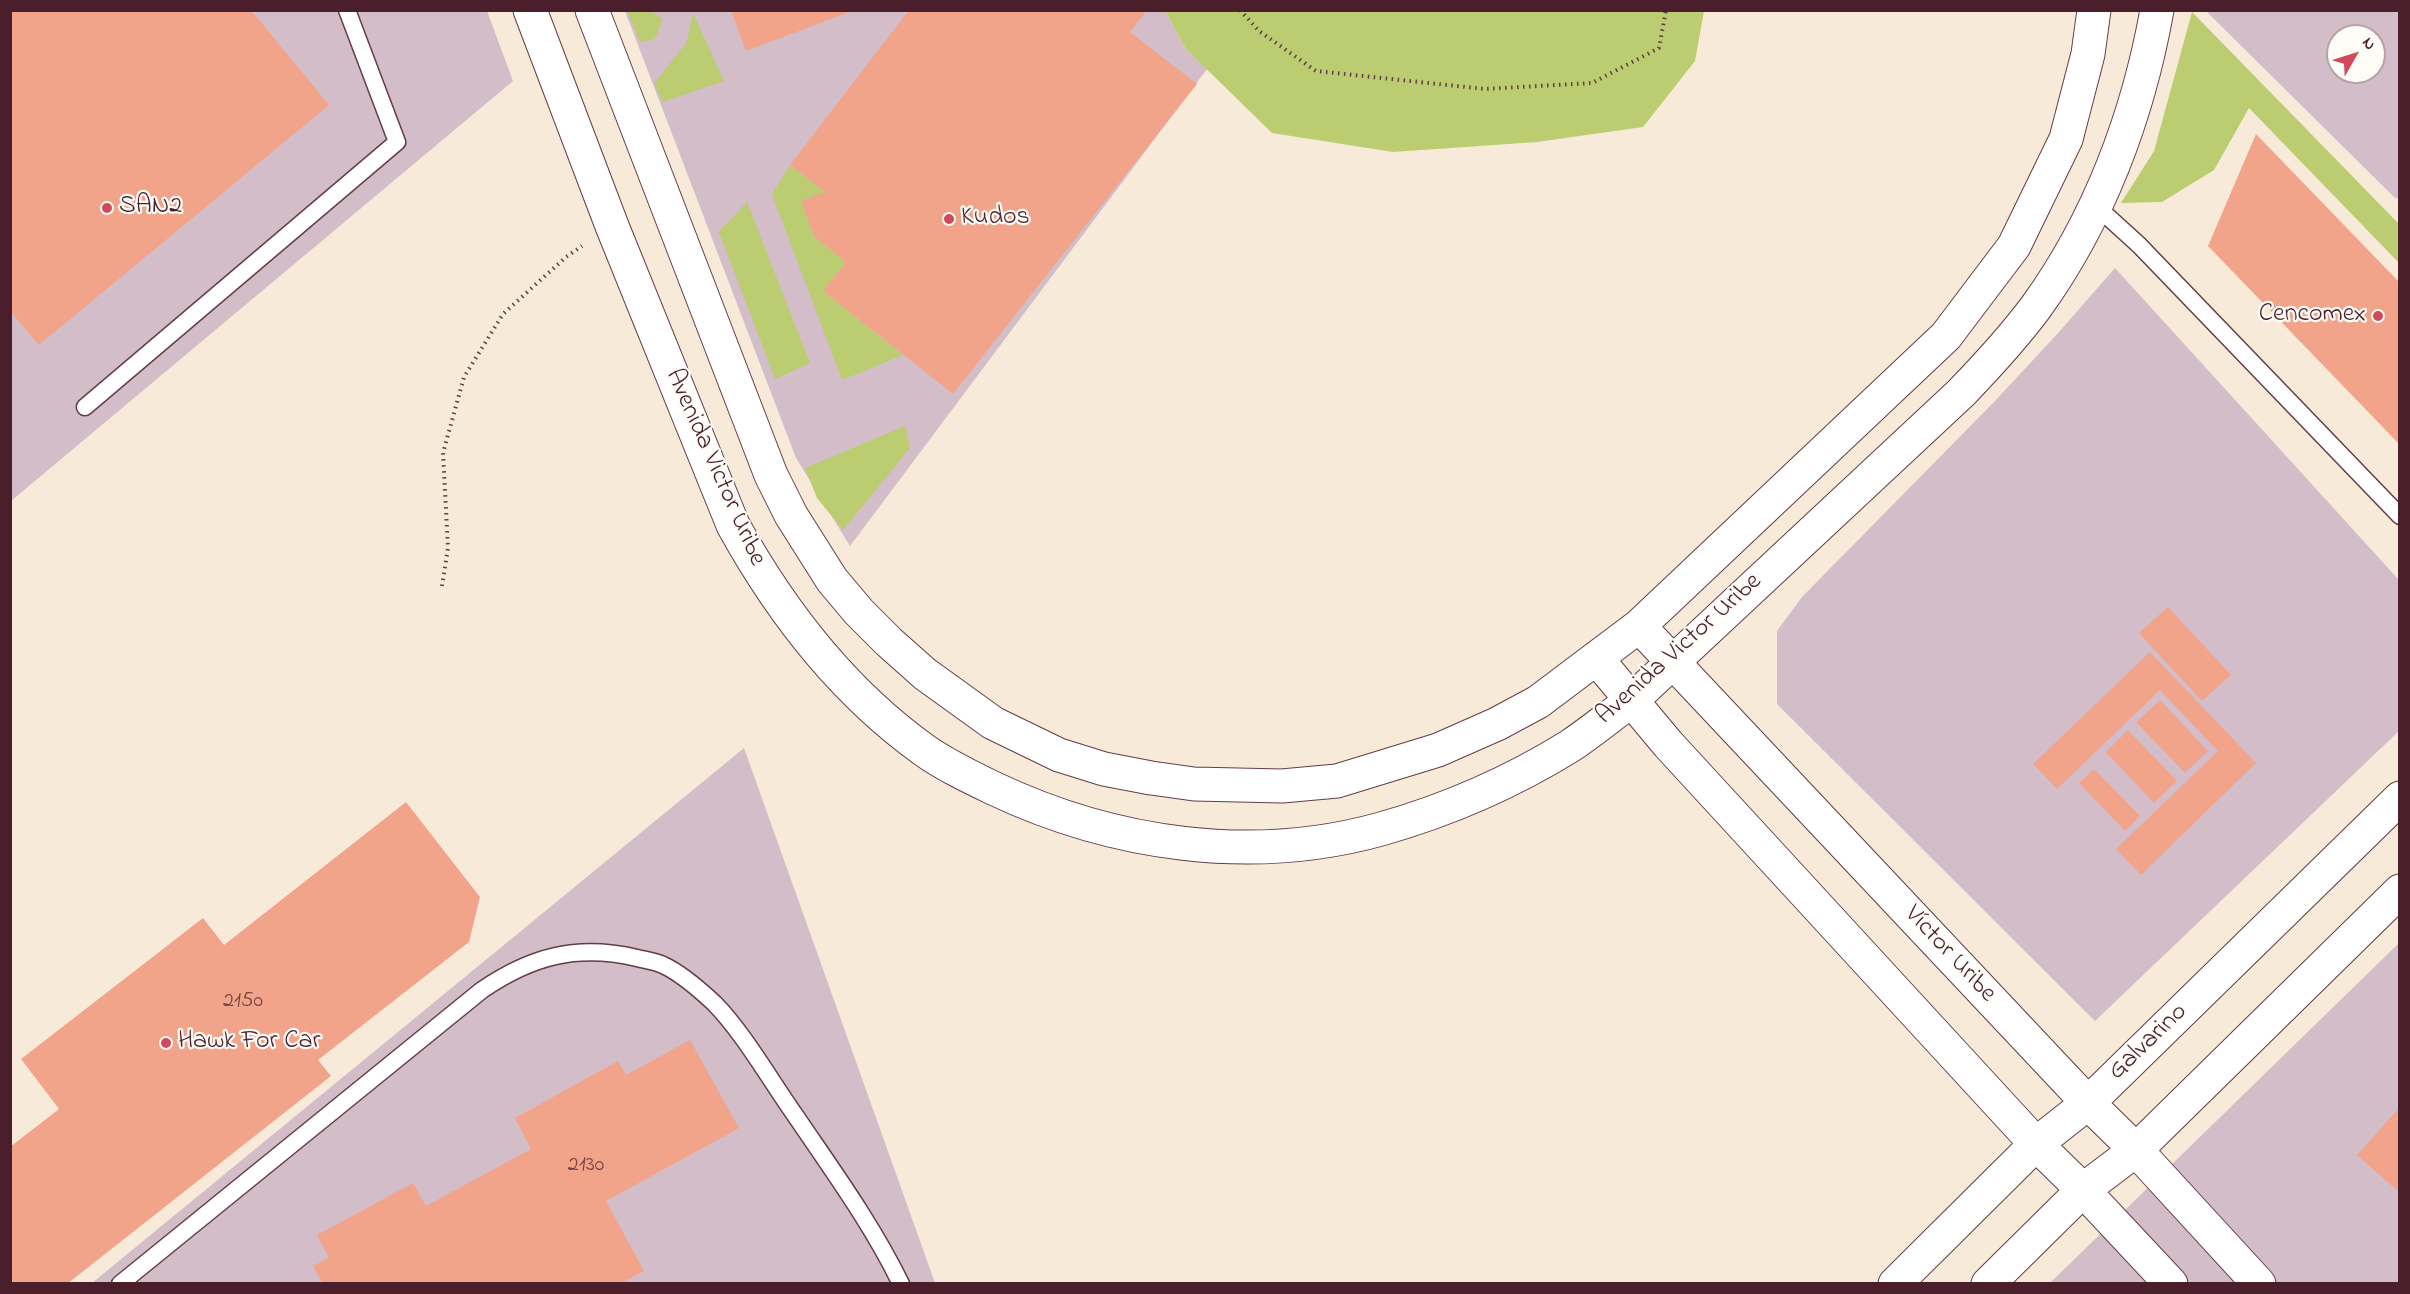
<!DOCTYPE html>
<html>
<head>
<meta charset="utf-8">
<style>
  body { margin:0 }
  #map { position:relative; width:2410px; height:1294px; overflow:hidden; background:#f8ead9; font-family:"Indie Flower",sans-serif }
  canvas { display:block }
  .frame { position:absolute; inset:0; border:12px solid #4a1f2b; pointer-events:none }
  .north { position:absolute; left:2326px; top:24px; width:60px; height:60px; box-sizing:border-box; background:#fdfcf7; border:2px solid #b5a4a5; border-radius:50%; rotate:51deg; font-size:16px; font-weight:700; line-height:24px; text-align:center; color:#4a1f2b }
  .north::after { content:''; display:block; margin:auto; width:21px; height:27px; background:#d1495b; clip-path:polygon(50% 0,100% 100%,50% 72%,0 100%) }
</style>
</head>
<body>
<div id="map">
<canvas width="2410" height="1294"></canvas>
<div class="frame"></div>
<div class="north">N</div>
</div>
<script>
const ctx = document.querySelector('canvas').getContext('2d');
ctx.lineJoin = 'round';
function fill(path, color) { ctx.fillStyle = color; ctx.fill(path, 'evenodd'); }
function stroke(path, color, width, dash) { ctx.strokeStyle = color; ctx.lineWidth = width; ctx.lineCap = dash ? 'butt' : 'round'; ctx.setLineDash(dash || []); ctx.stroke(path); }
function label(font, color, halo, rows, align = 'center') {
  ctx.font = font + ' "Indie Flower",sans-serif'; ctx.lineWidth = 4.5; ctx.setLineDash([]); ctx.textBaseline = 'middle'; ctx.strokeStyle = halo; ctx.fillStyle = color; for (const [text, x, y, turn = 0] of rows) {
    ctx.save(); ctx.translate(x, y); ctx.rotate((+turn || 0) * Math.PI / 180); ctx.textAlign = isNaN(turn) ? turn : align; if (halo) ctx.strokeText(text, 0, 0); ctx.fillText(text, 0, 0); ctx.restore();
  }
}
fill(new Path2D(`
  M11,11H487L513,81L11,501Z
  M625,11H1165L1186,49L1207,69L850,546L796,458Z
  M2206,11H2399V196L2396,199ZM2338,36H2374V72H2338Z
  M2115,268L2399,580V731L2095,1021L1777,704V631L1802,597L1994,402L2059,332Z
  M744,748L935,1283H92Z
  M2399,943V1283H2050Z`), '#d2bdc8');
fill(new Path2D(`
  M627,11H651L663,19L655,39L640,42Z
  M1165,11H1704L1695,61L1643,127L1537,142L1393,152L1272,133L1186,49Z
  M2192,12L2399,224V263L2249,108L2214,170L2162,202L2121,203L2154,151Z
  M693,13L724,81L663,102L654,84L687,42Z
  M790,165L825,192L801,201L814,236L846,262L823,291L903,355L842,380L772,194Z
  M747,202L810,363L775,379L719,232Z
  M905,426L910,448L843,530L817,498L805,468Z`), '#bbcd70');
fill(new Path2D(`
  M10,10H251L329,105L39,345L10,311Z
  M731,10H852V11L746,51Z
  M909,10H1147L1130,32L1197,84L953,394L823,291L846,262L814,236L801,201L825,192L790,165Z
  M2256,134L2400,283V445L2208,246Z
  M2168,607L2231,675L2202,701L2139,633Z
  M2150,652L2256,763L2141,875L2116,849L2218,751L2160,690L2057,789L2033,764Z
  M2160,700L2208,751L2185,773L2136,722Z
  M2128,730L2177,781L2154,803L2106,752Z
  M2094,769L2140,816L2125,831L2079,783Z
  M406,802L480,897L469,942L318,1060L331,1076L67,1284H10V1147L59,1109L21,1059L203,918L224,945Z
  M690,1040L739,1128L606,1201L644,1271L620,1284H323L313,1266L329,1258L317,1235L413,1183L426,1206L531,1149L515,1118L618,1061L626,1075Z
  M2400,1107V1193L2357,1155Z`), '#f2a48b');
const lane = new Path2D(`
  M2095,205L2139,245L2400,516
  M85,407L397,142L347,10
  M120,1284L482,990C532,956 577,944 637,958C645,960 655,961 663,965C681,973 700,990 714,1003C743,1032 772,1083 797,1118C833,1171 873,1226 901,1284`);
const street = new Path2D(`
  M530,10L612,226L733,525C781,612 842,691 924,750C945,765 970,777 993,788C1113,845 1252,865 1381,829C1448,810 1512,782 1570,746C1591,732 1610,716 1630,702L1961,393C1987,366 2013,338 2036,307C2099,220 2138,116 2157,10
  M592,10L771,475L791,515L832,580L859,612L889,642L925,674L993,723L1059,755L1104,769L1151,778L1194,784L1282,786L1337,781L1438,750L1497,724L1538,702L1639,626L1946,336L2014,246L2066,139L2088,54L2094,10
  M1639,626L2088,1103L2136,1150L2259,1284
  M1597,659L1668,744L2036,1144L2083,1190L2171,1284
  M1895,1284L2036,1144L2088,1103L2400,798
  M1988,1284L2083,1190L2136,1150L2400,891`);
stroke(lane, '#643d45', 19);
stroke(street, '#643d45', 35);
stroke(new Path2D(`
  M1240,10L1259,31L1316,71L1485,89L1592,83L1659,48L1666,10
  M442,586L448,548L443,453L464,377L503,314L566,257L582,246`), '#643d45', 4, [1.5, 4.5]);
stroke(lane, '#fff', 16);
stroke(street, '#fff', 33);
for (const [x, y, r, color] of [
  [107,208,6,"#d1495b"],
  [949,219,6,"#d1495b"],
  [2378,316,6,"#d1495b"],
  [166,1043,6,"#d1495b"]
]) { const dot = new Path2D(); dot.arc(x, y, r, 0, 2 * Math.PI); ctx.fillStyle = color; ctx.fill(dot); stroke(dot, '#fdfcf7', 2); }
label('22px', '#744043', null, [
  ["2150",243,1002],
  ["2130",586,1166]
]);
label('26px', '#4a1f2b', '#fdfcf7', [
  ["SAN2",119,208],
  ["Kudos",961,219],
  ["Cencomex",2366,316,"right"],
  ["Hawk For Car",178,1043]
], 'left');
label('26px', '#4a1f2b', '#fdfcf7', [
  ["Avenida Victor Uribe",714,468,66],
  ["Avenida Victor Uribe",1680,650,-42],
  ["Víctor Uribe",1949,955,47],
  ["Galvarino",2149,1043,-44]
]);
</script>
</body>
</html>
